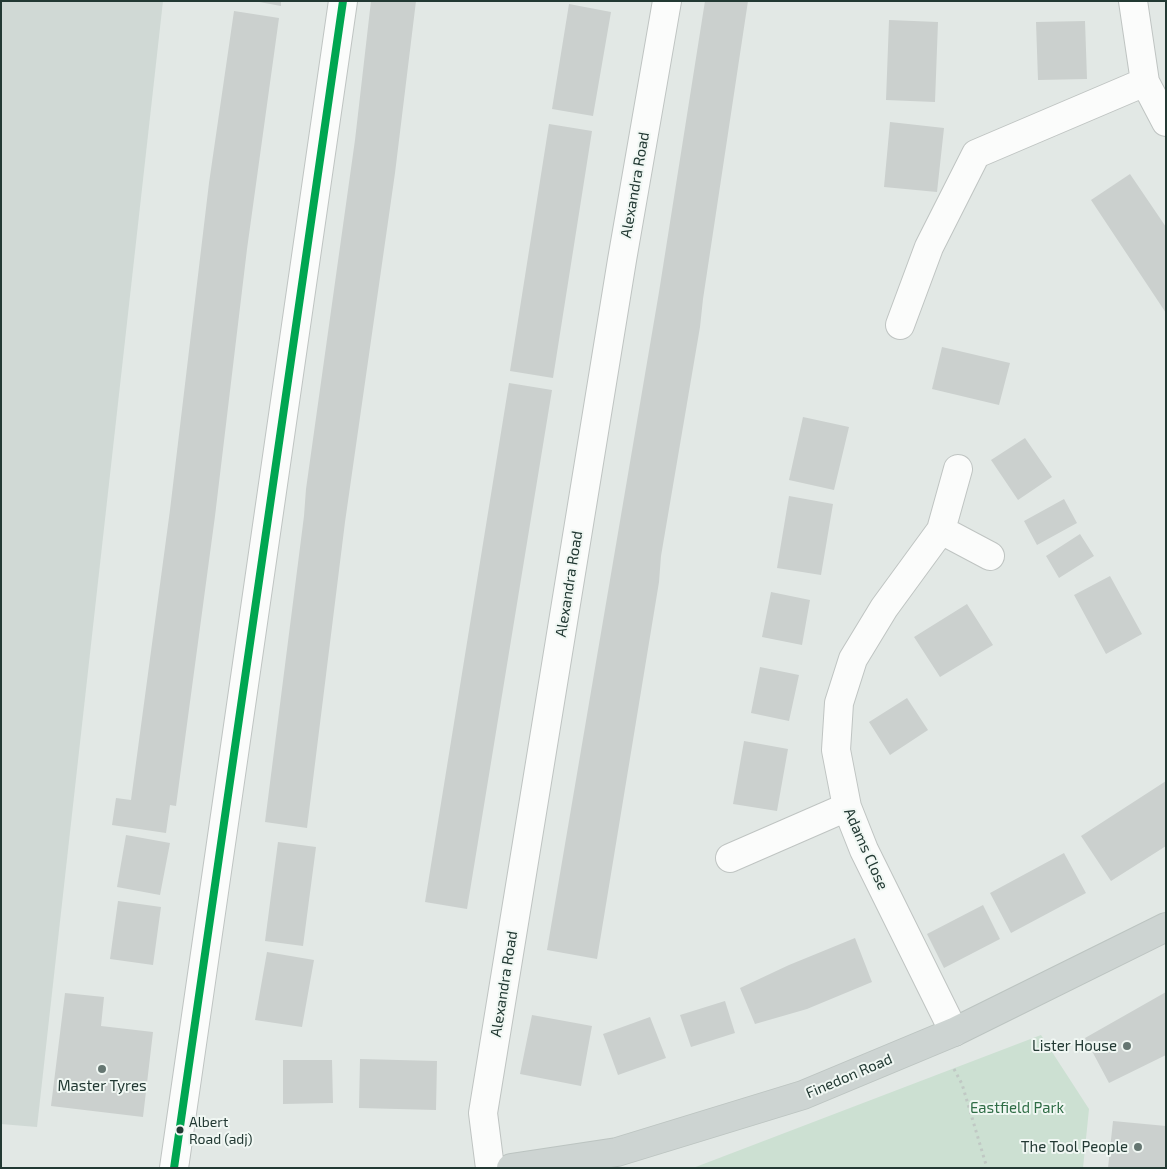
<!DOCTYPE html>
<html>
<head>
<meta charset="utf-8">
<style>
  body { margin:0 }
  #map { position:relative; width:1167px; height:1169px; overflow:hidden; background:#e2e8e5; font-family:"Exo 2",sans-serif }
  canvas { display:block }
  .frame { position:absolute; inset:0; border:2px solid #223933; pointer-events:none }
</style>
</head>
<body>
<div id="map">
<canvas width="1167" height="1169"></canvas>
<div class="frame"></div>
</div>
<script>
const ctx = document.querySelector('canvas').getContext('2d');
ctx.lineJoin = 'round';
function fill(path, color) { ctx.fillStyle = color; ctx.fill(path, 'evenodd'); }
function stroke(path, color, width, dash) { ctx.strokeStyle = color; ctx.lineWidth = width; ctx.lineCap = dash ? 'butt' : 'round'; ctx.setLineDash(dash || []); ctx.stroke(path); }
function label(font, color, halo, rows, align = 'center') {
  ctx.font = font + ' "Exo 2",sans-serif'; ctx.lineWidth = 4; ctx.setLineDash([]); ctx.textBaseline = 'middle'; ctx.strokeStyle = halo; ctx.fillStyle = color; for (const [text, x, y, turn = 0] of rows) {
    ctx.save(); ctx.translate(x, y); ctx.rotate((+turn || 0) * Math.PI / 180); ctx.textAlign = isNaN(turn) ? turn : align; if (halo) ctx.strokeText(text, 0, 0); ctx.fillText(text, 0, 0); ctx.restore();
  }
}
fill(new Path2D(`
  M1,1H163L37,1127L1,1124Z`), '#d0d9d5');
fill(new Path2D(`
  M1041,1035L1089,1109L1083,1168H693Z`), '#cce0d2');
fill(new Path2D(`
  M254,1H281V6Z
  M371,1H416L395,173L345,522L307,828L265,822L304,516L306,489L355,140Z
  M705,1H748L703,299L700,327L661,556L659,582L597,959L547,950L659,292Z
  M569,4L611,12L593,116L552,109Z
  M234,11L279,18L247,249L215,516L176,806L170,805L166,833L112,825L116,798L131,800L170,510L209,183Z
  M889,20L938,22L935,102L886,100Z
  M1085,21L1087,79L1038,80L1036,22Z
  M890,122L944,128L937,192L884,187Z
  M549,124L592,131L553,378L510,371Z
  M1130,174L1166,227V313L1091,200Z
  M942,347L1010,363L999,405L932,389Z
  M509,383L552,390L467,909L425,902Z
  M803,417L849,427L834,490L789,480Z
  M1025,438L1052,477L1018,500L991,460Z
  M789,496L833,504L821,575L777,568Z
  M1064,499L1077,523L1037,545L1024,521Z
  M1080,534L1094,556L1059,578L1046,556Z
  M1110,576L1142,634L1106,654L1074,595Z
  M771,592L810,600L802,645L762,637Z
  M967,604L993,645L940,677L914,637Z
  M760,667L799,675L789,721L751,713Z
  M907,698L928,730L890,755L869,722Z
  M744,741L788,749L777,811L733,804Z
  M1166,781V846L1111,881L1081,836Z
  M126,835L170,843L160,895L117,887Z
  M278,842L316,847L303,946L265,941Z
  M1064,853L1086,893L1011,933L990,893Z
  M118,901L161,907L153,965L110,959Z
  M983,905L1000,939L944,968L927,934Z
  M855,938L872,982L807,1009L755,1024L740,988L789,965Z
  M267,952L314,960L302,1027L255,1020Z
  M1166,992V1055L1109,1083L1085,1038Z
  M65,993L104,997L101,1026L153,1032L143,1117L51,1106Z
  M725,1001L735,1033L691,1047L680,1015Z
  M532,1015L592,1026L581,1086L520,1074Z
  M650,1017L666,1058L618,1075L603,1034Z
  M360,1059L437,1061L436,1110L359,1108Z
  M283,1060H332L333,1103L283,1104Z
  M1113,1121L1166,1126V1168H1108Z`), '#cbd0ce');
const minor = new Path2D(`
  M1133,1L1145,82L1166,122
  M900,325L929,247L976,154L1145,82
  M941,530L990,556
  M730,858L847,807
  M954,1032L864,850L847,807L836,750L839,703L853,659L884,608L941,530L958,469
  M174,1168L343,1
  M490,1168L483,1113L622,260L667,1`);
const major = new Path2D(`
  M511,1168L617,1152L803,1095L954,1032L1166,927`);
stroke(minor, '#bfc4c2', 30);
stroke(major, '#bcc4c1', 30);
stroke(new Path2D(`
  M954,1069L962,1084L987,1168`), '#c0c8c4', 3, [2.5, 4]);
stroke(minor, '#fbfcfb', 28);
stroke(major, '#cdd4d2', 28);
stroke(new Path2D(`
  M174,1168L343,1`), '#00a651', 8);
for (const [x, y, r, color] of [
  [1127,1046,5,"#657671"],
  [102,1069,5,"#657671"],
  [180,1130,4.5,"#223933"],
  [1138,1147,5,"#657671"]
]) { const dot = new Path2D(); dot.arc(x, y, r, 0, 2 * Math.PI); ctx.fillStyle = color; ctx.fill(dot); stroke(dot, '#f0f7f3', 2); }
label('14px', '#223933', '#f0f7f3', [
  ["Albert",189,1122],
  ["Road (adj)",189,1139]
], 'left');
label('15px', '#223933', '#f0f7f3', [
  ["Alexandra Road",635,185,-80],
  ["Alexandra Road",569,584,-81],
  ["Adams Close",866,849,66],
  ["Alexandra Road",504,984,-81],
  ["Finedon Road",849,1076,-23]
]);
label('15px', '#223933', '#f0f7f3', [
  ["Lister House",1117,1046],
  ["Master Tyres",102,1086,"center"],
  ["The Tool People",1128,1147]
], 'right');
label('15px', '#2f6d46', '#f0f7f3', [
  ["Eastfield Park",1017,1108]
]);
</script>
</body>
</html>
